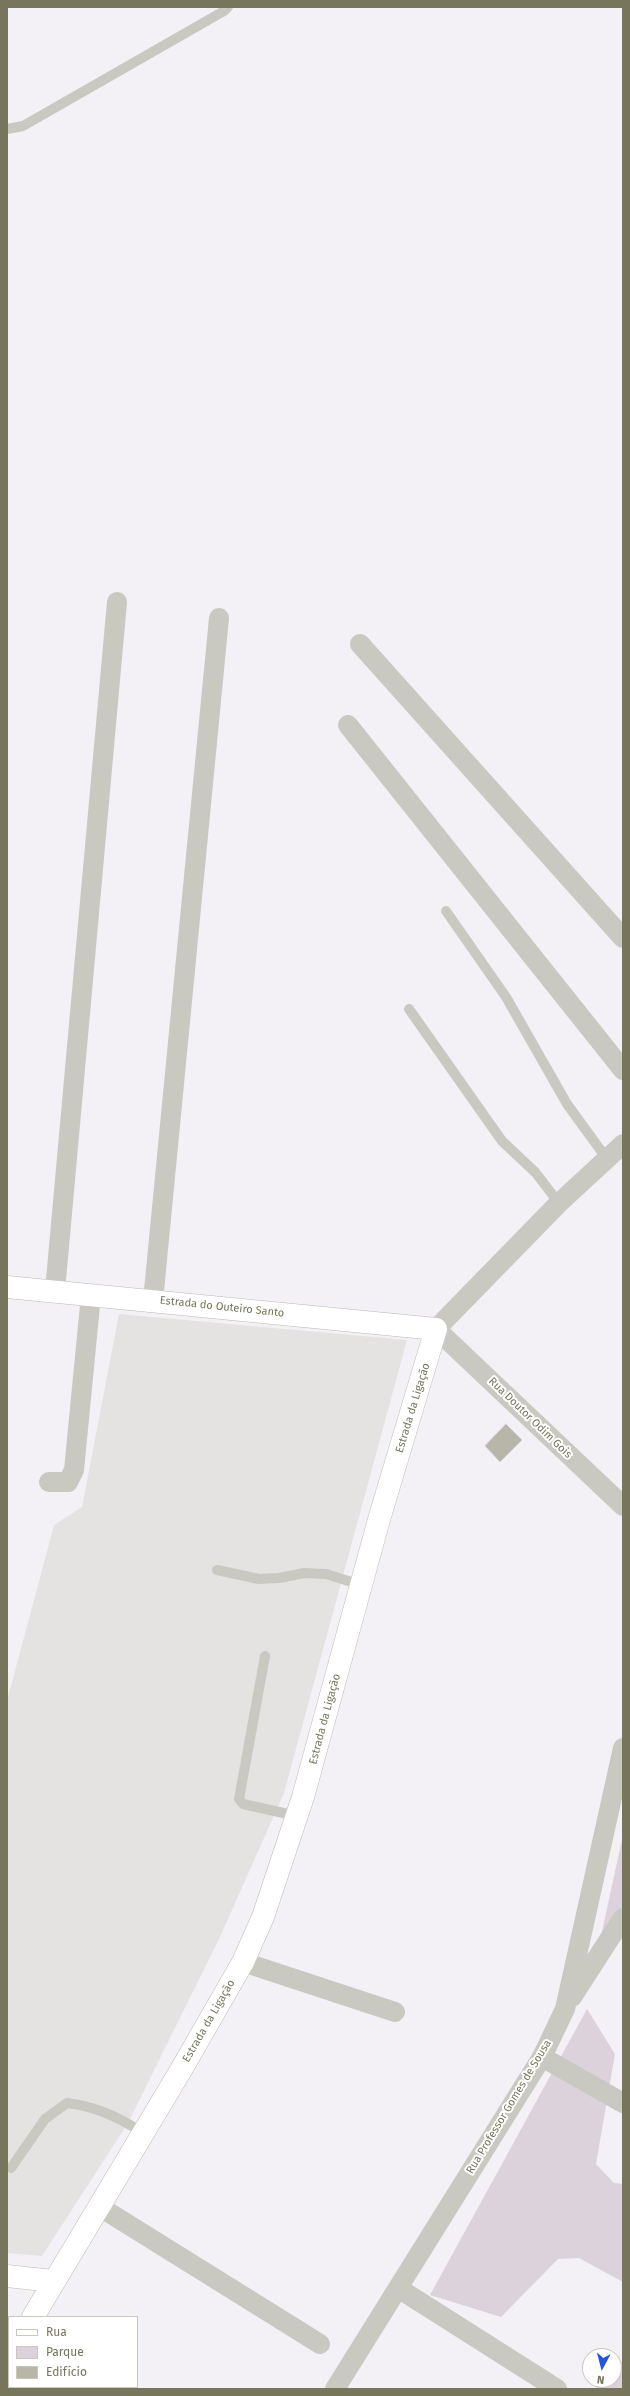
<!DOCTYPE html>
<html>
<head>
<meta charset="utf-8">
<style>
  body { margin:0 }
  #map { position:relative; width:630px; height:2396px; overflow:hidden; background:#f3f1f5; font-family:"Fira Sans",sans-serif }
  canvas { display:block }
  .frame { position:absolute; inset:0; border:8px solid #77765c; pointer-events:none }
  .legend { position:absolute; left:8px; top:2316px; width:130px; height:72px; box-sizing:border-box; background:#fff; border:1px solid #c9c8be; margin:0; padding:5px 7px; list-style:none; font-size:12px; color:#77765c }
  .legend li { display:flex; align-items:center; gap:8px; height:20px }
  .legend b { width:20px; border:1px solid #c9c8be }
  .north { position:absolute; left:582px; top:2348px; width:40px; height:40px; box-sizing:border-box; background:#fff; border:1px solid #c9c8be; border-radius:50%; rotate:187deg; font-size:11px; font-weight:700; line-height:16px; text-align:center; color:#77765c }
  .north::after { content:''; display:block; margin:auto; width:14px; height:18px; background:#2655e0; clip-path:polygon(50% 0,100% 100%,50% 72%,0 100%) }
</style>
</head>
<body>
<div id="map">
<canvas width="630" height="2396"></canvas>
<div class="frame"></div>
<ul class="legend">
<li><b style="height:5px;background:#fff"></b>Rua</li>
<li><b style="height:11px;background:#dcd2db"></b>Parque</li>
<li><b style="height:11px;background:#b7b6a9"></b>Edifício</li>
</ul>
<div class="north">N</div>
</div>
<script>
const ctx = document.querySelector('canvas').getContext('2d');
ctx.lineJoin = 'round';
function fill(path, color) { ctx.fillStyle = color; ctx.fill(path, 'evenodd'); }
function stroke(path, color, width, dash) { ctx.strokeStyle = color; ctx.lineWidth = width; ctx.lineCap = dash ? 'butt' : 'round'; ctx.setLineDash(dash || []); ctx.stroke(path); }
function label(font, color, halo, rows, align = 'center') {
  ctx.font = font + ' "Fira Sans",sans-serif'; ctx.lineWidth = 4; ctx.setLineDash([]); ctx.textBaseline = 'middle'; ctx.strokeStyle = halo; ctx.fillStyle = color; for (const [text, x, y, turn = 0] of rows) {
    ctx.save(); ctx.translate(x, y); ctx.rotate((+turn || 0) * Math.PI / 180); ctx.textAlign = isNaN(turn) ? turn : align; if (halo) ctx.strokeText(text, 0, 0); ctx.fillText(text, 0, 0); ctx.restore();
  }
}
fill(new Path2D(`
  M119,1314L407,1340L284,1793L220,1937L128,2123L42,2256L7,2253V1701L54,1525L82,1507Z`), '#e4e3e2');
fill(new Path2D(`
  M623,1835V1906L599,1945Z
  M587,2009L615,2054L596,2164L614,2183L623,2184V2282L579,2258L558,2259L501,2317L430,2295Z
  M623,2360V2389H595L604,2380H614V2369Z`), '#dcd2db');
const building = new Path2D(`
  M506,1424L522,1440L500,1462L485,1446Z`);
fill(building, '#b7b6a9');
stroke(building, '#d5d4d6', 1);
const secondary = new Path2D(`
  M7,1287L436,1329L380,1516L303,1797L263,1917L243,1962L181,2070L33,2317
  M7,2276L53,2281
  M7,2363L9,2360`);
stroke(secondary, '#babab0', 23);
stroke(new Path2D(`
  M7,129L23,126L224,11L228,7
  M446,911L506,997L567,1104L607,1159
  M409,1009L502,1141L535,1172L559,1203
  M217,1570L259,1579L279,1578L304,1573L326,1574L361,1585
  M265,1656L239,1799L243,1804L297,1816
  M11,2168L45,2119L67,2103C95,2106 119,2117 143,2133`), '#c9c9c2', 10);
stroke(new Path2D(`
  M360,644L623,938
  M348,725L623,1070
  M623,1144L559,1203L436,1329L623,1506
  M55,1291L117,602
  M153,1301L219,618
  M49,1482H68L74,1470L91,1295
  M243,1962L395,2012
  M572,1997L623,1918
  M542,2057L623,2103
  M100,2207L320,2344
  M398,2288L557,2389
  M54,2387L56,2389
  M335,2389L542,2057L565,2009L623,1748`), '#c9c9c2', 20);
stroke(secondary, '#fff', 22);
label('11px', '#77765c', '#fff', [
  ["Estrada do Outeiro Santo",222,1307,6],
  ["Estrada da Ligação",413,1408,-73],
  ["Rua Doutor Odim Gois",530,1418,44],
  ["Estrada da Ligação",325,1719,-75],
  ["Estrada da Ligação",209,2021,-60],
  ["Rua Professor Gomes de Sousa",509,2107,-59]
]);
</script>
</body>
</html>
